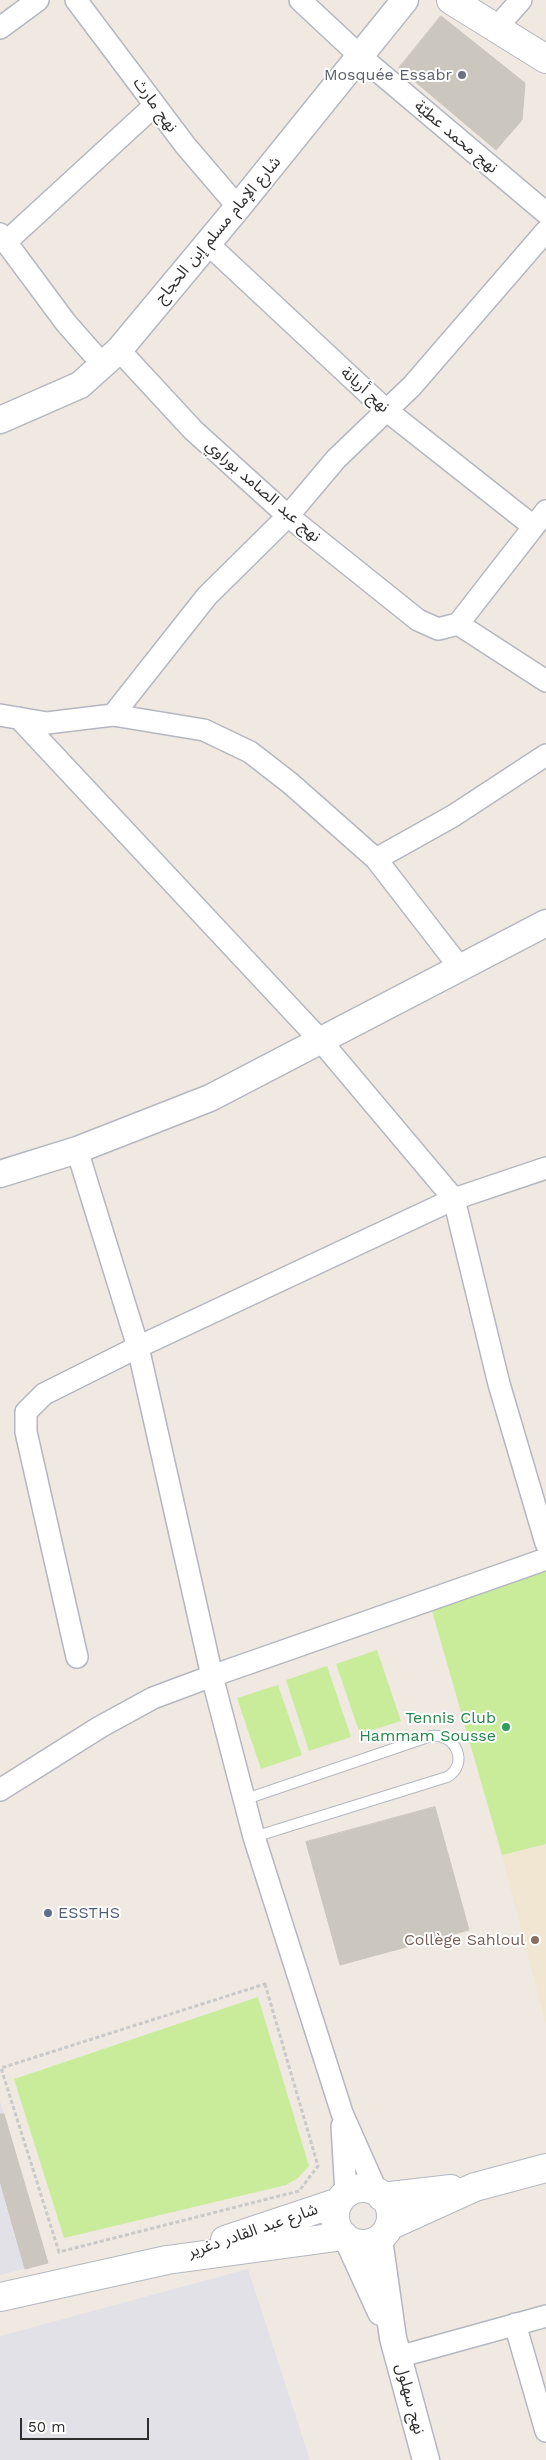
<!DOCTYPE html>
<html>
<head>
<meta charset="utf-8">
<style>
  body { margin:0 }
  #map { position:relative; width:546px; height:2460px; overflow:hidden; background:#efe9e1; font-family:"Work Sans",sans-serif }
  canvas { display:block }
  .scale { position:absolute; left:20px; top:2418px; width:129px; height:22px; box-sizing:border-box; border:2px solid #2e2e2e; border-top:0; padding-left:6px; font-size:15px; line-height:18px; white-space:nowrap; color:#2e2e2e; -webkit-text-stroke:4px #fff; paint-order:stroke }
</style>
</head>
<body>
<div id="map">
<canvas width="546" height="2460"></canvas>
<div class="scale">50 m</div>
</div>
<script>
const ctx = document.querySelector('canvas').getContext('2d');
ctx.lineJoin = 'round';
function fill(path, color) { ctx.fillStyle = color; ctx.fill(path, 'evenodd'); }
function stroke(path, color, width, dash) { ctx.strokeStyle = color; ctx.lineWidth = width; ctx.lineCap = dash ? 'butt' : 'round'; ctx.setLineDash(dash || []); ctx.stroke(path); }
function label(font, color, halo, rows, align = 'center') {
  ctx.font = font + ' "Work Sans","Noto Sans Arabic",sans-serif'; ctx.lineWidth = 4; ctx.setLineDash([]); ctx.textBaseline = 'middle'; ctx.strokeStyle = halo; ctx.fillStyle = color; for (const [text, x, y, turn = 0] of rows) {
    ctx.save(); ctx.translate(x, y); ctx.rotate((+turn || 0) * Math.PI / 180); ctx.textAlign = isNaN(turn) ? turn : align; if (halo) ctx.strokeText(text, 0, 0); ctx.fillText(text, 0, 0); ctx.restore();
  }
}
fill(new Path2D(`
  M0,2101L48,2263L0,2275Z
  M248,2269L310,2460H0V2336Z`), '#e3e1e8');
fill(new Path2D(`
  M546,1844V2025L502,1855Z`), '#f0e6d1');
fill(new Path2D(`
  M546,1571V1844L502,1855L432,1611Z
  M377,1650L401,1721L360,1734L336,1664Z
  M327,1666L351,1737L309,1751L286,1680Z
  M278,1685L302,1755L261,1769L237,1698Z
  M258,1997L309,2166L298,2178L286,2185L64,2238L14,2079Z`), '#c9ec9a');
const building = new Path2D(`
  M441,16L525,83L522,120L496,150L399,68Z
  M435,1807L469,1930L340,1965L306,1842Z
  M0,2114H4L48,2263L25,2269L0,2181Z`);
fill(building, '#cbc7bf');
stroke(building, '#cbc5ba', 1);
const service = new Path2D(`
  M246,1799L431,1736C457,1733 469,1765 447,1777L254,1837`);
const minor = new Path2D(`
  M76,0L185,145L238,207
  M300,0L360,56L546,213
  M505,18L521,0
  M0,28L38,0
  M0,234L66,323L103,365
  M6,242L154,106
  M207,243L386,410L533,526
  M119,350L193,430L288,516L418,620L438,629L458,624L546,511
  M458,624L546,681
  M0,715L47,723L113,715L204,730L250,752L290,783L376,859L461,969
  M113,715L207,596L288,516L336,459L412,386L546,231
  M19,718L321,1041L454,1199L499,1384L546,1543
  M376,859L453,816L546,755
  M77,1657L26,1432V1412L44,1394L138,1347L454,1199L546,1168
  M0,1790L100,1727L153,1698L212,1676L138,1347L77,1150
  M342,2126L346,2193
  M377,2192L342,2113L254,1837L212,1676L546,1559
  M515,2324L546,2431
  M398,2357L546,2316`);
const tertiary = new Path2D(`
  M0,420L80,385L119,350L238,207L405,0
  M0,1174L77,1150L210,1098L546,923
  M379,2239L393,2338L426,2460
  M348,2240L381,2312`);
const secondary = new Path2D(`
  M451,0L546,59
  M335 2216a28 28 0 1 1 56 0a28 28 0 1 1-56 0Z
  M382,2197L451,2189
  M389,2226L475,2187L546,2168
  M225,2240L339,2202
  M0,2297L167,2260L344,2236`);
stroke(service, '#b4b7c1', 12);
stroke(minor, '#b4b7c1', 24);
stroke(tertiary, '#b4b7c1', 29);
stroke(secondary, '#b4b7c1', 30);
stroke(new Path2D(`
  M265,1984L318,2166L299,2191L59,2252L1,2068Z`), '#c9c9c9', 3, [4, 2.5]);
stroke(service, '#fff', 10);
stroke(minor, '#fff', 21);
stroke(tertiary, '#fff', 26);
stroke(secondary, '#fff', 28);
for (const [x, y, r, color] of [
  [462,75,5,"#6b7280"],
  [506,1727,5,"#2e9e5b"],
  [48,1913,5,"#5c6f8a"],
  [535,1940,5,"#8d6e63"]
]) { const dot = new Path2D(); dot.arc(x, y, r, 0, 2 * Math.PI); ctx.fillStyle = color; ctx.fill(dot); stroke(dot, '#fff', 2); }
label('16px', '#5b616d', '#fff', [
  ["Mosquée Essabr",452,75]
], 'right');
label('16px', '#2e2e2e', '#fff', [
  ["نهج مارث",155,105,54],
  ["نهج محمد عطيّة",456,137,40],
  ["شارع اﻹمام مسلم إبن الحجاج",218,230,-50],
  ["نهج أريانة",365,390,42],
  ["نهج عبد الصامد بوراوي",263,491,41],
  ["شارع عبد القادر دغرير",253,2231,-19],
  ["نهج سهلول",410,2399,75]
]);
label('16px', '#27864d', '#fff', [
  ["Tennis Club",496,1718],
  ["Hammam Sousse",496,1736]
], 'right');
label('16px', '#4e5e75', '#fff', [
  ["ESSTHS",58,1913]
], 'left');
label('16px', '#785e54', '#fff', [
  ["Collège Sahloul",525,1940]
], 'right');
</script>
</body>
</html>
